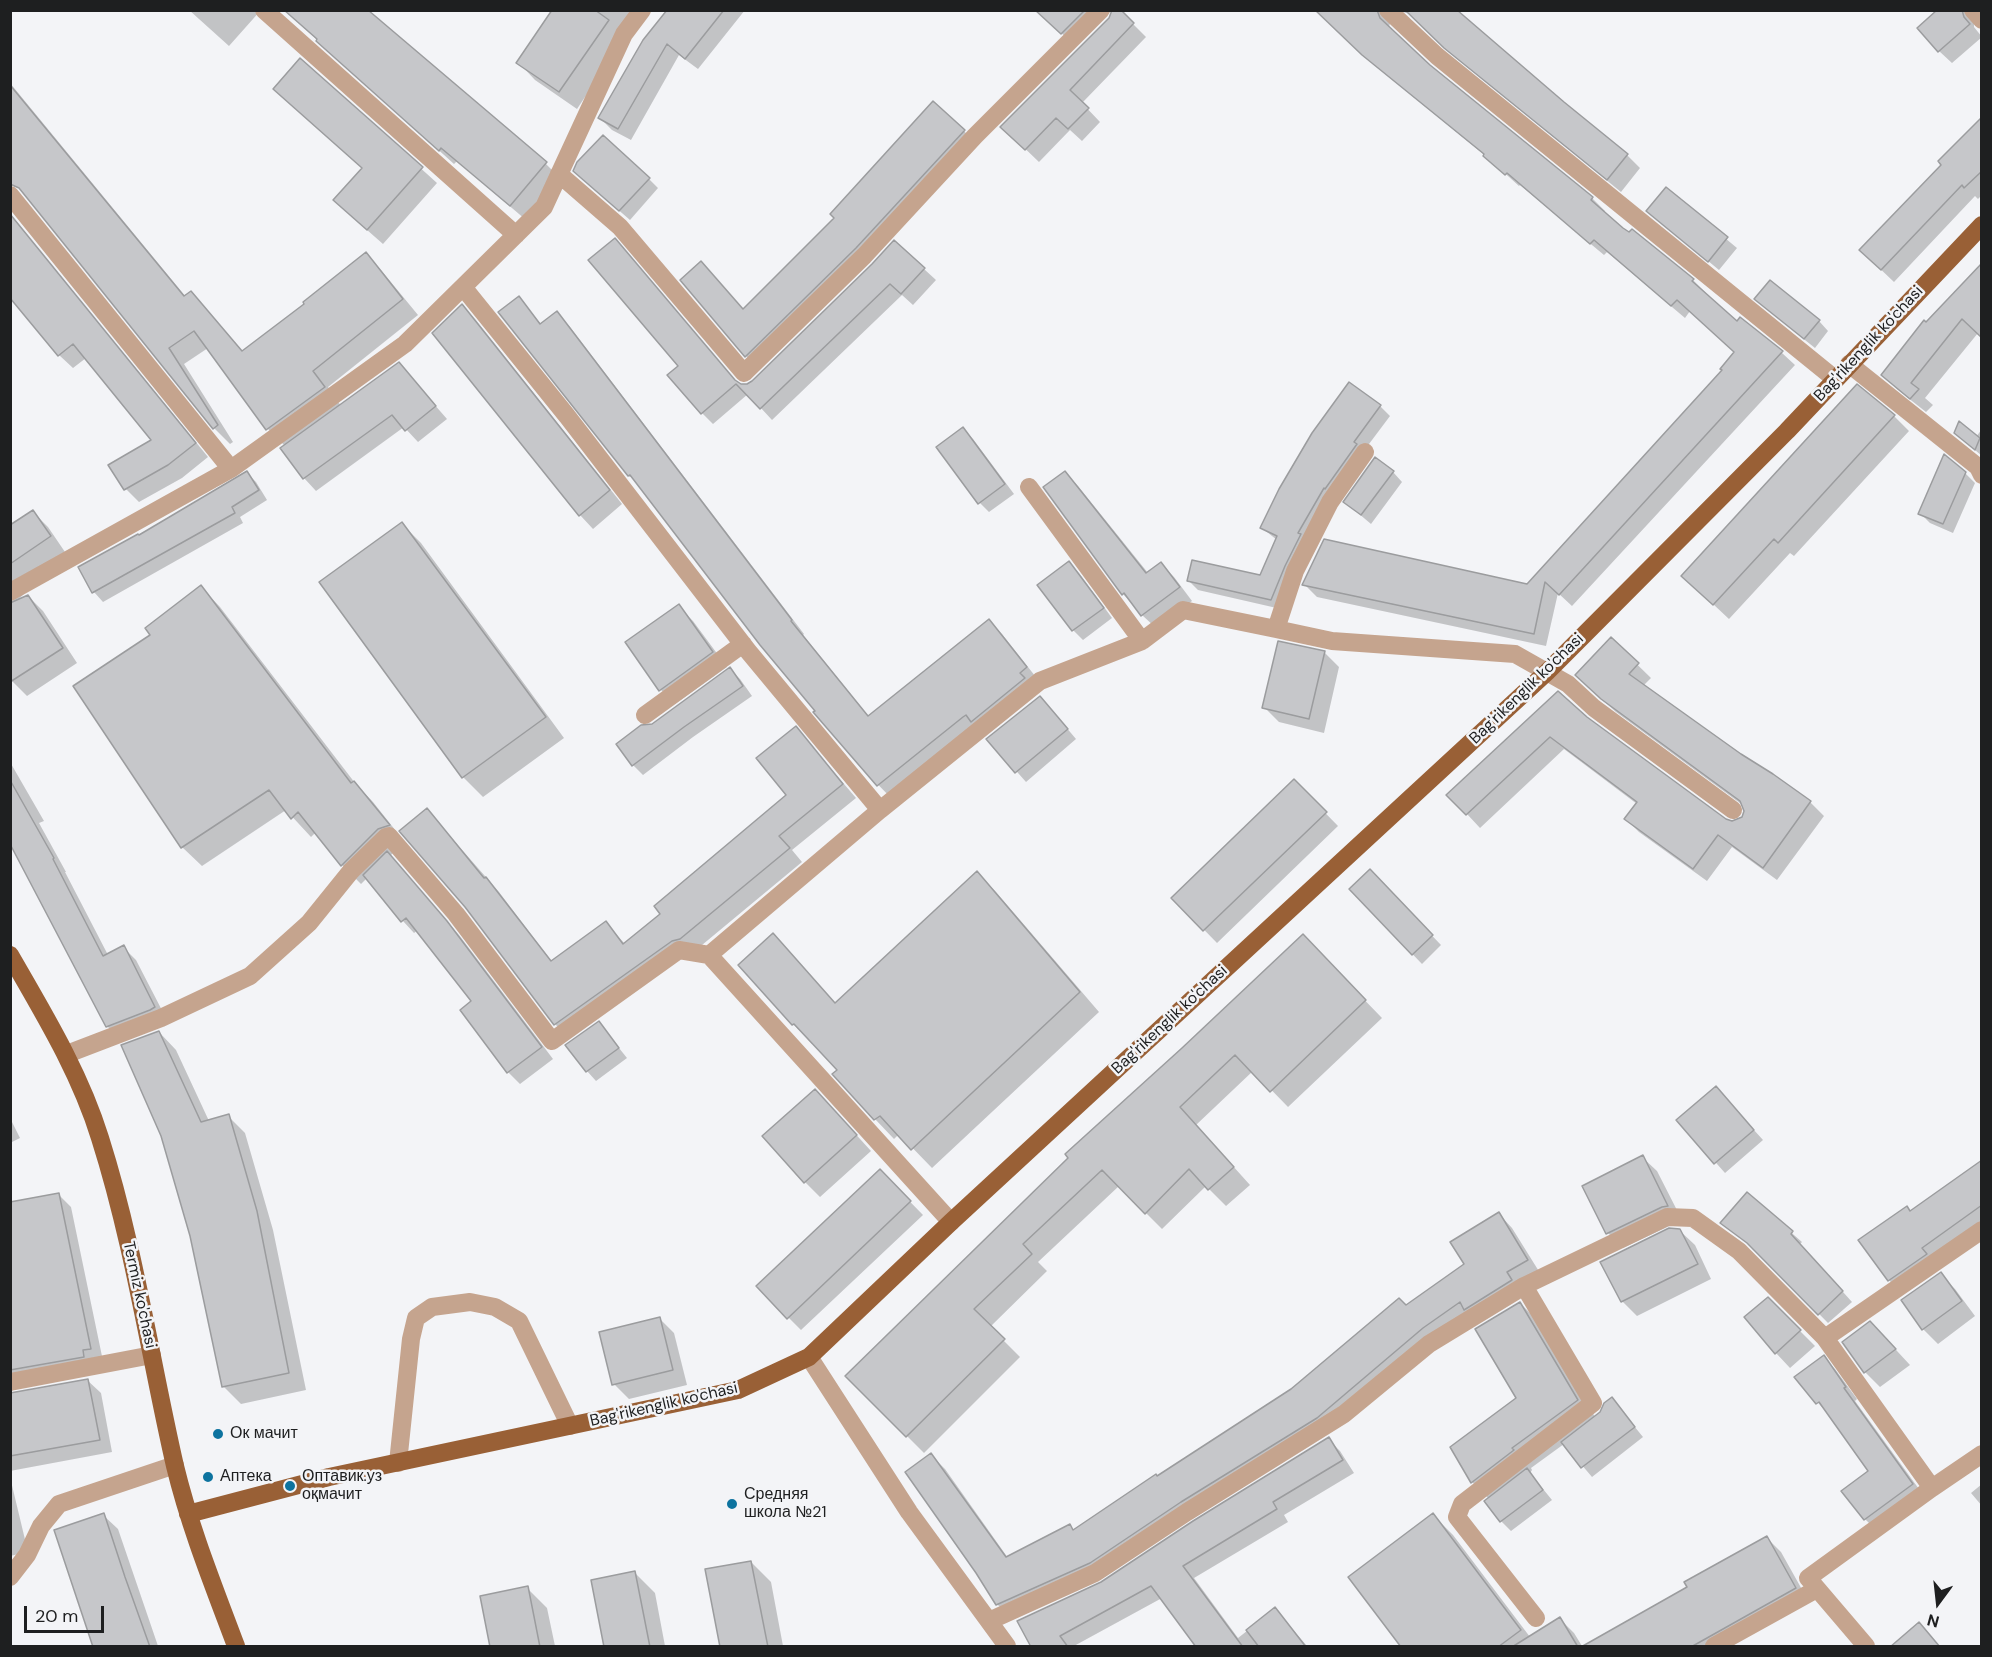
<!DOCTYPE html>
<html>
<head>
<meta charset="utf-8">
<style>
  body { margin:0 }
  #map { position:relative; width:1992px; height:1657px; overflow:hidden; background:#f3f4f7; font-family:"DM Sans",sans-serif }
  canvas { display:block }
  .frame { position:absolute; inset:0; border:12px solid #1e1f20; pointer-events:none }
  .north { position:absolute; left:1908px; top:1573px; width:60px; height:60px; -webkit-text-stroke:4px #f3f4f7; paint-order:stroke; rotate:195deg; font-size:16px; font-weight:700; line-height:24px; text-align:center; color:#1e1f20 }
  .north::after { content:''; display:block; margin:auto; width:21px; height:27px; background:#1e1f20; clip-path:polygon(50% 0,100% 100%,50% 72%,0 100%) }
  .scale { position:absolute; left:24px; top:1606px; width:80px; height:27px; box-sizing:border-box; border:3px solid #1e1f20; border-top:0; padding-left:8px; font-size:18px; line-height:21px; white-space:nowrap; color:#1e1f20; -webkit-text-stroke:4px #f3f4f7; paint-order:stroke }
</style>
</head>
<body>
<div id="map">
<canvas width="1992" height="1657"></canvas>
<div class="frame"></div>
<div class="north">N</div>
<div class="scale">20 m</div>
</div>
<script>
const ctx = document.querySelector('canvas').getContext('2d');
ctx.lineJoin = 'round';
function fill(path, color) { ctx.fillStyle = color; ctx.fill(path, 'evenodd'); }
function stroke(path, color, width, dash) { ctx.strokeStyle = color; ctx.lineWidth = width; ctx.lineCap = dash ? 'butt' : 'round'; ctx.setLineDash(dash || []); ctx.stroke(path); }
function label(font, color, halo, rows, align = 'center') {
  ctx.font = font + ' "DM Sans",sans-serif'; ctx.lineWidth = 5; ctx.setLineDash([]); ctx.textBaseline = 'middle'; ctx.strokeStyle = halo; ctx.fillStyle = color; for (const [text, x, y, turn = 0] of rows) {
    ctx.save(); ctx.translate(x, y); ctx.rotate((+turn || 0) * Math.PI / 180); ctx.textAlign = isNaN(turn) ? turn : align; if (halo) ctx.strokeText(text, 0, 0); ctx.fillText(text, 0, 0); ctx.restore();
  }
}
fill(new Path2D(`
  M189,10H261L229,46Z
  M284,10H366L546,164L560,178L526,220L457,161L454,164Z
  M554,10H643L577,109L535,80L518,62Z
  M669,10H745L698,69L679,55L631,140L612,130L600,118Z
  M1037,10H1112L1075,46Z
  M1119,10L1146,37L1082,103L1100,122L1082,141L1070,130L1039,162L1015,139L1110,19Z
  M1316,10H1455L1563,103L1627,155L1640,168L1621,192L1459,60L1410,14L1399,11L1392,16L1389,27L1429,66L1592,198L1605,211L1604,213L1622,229L1693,280L1706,293L1705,294L1737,323L1740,319L1782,353L1795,365L1572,606L1558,593L1546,646L1317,597L1304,584L1527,586L1724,370L1735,353L1690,311L1685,318L1607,252L1604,255L1520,185L1519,186L1488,158L1377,67Z
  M1934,10H1982L1974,20V27L1982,37L1952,63L1939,51L1936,13Z
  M301,60L437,183L383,244L350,215L363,169L289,103Z
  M10,83L186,297L191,293L243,352L307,305L366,254L381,270L418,315L328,387L341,406L399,364L447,419L418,442L404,427L316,491L304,478L285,446L268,429L208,348L184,364L233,442L230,444L214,428L22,189L10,165Z
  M1982,119V195L1978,199L1975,196L1894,282L1874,263L1943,165Z
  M964,131L977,145L759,369L746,356L744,311Z
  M649,179L658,188L630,220L585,181Z
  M1666,189L1737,248L1719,270L1648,211Z
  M10,214L208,457L182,478L139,502L126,489L153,440L86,358L73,368L59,355L10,295Z
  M626,252L739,385L746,386L753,382L873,265L924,269L936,280L913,305L902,295L772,420L748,394L713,424L702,413Z
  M1982,265L1978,333L1925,398L1933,405L1926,412L1898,390L1883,375L1926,324Z
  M518,298L542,325L557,313L570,327L804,634L803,635L869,717L989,621L1002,634L1039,681L892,799L862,768L642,488L629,475Z
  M462,306L475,319L622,504L593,529L580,515Z
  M1766,309L1819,321L1828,331L1815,348Z
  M1857,387L1894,416L1909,431L1794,556L1790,553L1729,619L1698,590Z
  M1380,406L1390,416L1363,452L1281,609L1198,590L1188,580L1261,577L1277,540L1262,528Z
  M963,429L973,439L1014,494L989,512L980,503Z
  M1982,429V456L1955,433L1976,437Z
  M1393,472L1402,482L1371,524L1345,502Z
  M247,473L256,482L267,500L240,517L243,523L103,602L94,592L80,568L139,537Z
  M1065,473L1078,486L1148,573L1161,564L1174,577L1192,601L1156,628L1142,615L1123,594Z
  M1965,473L1975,483L1953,533L1930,523L1920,513Z
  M33,512L48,527L65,552L16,602L28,596L43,611L77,663L27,696L10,679V527Z
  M402,524L421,543L564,738L483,797L463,777Z
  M1069,563L1079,573L1112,618L1083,640L1073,630L1039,585Z
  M201,587L220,607L355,783L373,802L407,845L398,848L390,856L459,935L553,1059L520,1084L508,1072L462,1010L473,1001L418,930L414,933L403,921L368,877L361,884L342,865L316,832L311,837L286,810L202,866L182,847L75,686L153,635Z
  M678,606L693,621L727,667L675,704L661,690Z
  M1611,639L1651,678L1643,686L1740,755L1772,775L1810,802L1824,816L1777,880L1732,847L1707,881L1639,832L1626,819L1637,804L1564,749L1480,828L1467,814L1558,693L1586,718L1726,820L1732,823L1743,818L1746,811L1744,806L1616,712L1590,689Z
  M1324,652L1339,667L1324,733L1279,722L1264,707Z
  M730,669L740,679L752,696L693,737L643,775L633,765L618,744L652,726Z
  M1049,707L1076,739L1026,782L988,739Z
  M796,728L856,798L792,850L802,862L696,950L686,954L569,1038L555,1024L466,906L427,810L499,892L552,962L606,923L625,944L662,914L788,795Z
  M10,762L44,821L39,823L66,872H65L108,955L123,947L136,960L167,1020L120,1039L107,1026L10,842Z
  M1294,781L1338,826L1217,943L1173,898Z
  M1370,871L1441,945L1422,964L1351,890Z
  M977,873L996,892L1099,1012L932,1168L899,1134L894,1139L875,1119L834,1074L839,1070L814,1043L812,1044L793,1024L773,935L836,1004Z
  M1319,953L1382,1018L1288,1107L1253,1071L1196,1125L1250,1185L1226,1206L1206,1186L1162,1229L1119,1186L1038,1262L1047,1271L990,1327L1020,1357L924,1453L847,1376Z
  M599,1023L627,1058L596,1081L587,1071Z
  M159,1032L176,1050L209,1121L228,1116L245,1133L273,1230L306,1390L241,1404L223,1386Z
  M1725,1098L1763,1140L1725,1173L1678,1120Z
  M830,1106L871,1151L820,1197L805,1182Z
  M10,1118L20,1138L10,1143Z
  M1642,1157L1657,1171L1682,1220L1623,1248L1608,1233Z
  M1982,1162V1227L1901,1293L1889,1280L1911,1212Z
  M880,1171L923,1215L801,1330L788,1317Z
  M58,1194L71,1207L103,1361L21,1384L12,1391V1395L87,1380L101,1393L112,1452L10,1471V1310Z
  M1747,1194L1802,1242L1800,1244L1852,1302L1828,1323L1758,1252L1723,1223Z
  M1499,1214L1512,1228L1540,1273L1473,1316L1330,1430L1011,1618L997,1604L977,1572L931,1455L945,1469L1008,1558L1070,1526L1074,1531L1292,1390L1466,1265Z
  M1679,1230L1695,1245L1711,1279L1637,1316L1622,1301Z
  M1940,1274L1955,1289L1975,1316L1938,1344L1923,1329L1903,1300Z
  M1768,1299L1815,1346L1790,1368L1776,1353Z
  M1520,1303L1540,1323L1595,1417L1612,1399L1643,1437L1592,1477L1564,1444L1531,1468L1532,1470L1530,1473L1552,1500L1511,1531L1501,1521L1489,1499L1472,1482L1518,1398Z
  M659,1318L674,1333L687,1385L629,1399L614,1384Z
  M1885,1338L1910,1365L1880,1387L1865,1372L1844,1342Z
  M1823,1357L1835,1369L1857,1399L1855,1401L1924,1496L1877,1531L1865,1519L1870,1471L1829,1415L1796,1378Z
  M1328,1439L1340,1451L1354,1473L1284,1515L1288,1522L1194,1578L1238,1638L1275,1609L1307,1646H1198L1162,1598L1074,1646H1033L1102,1584Z
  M10,1477L28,1552L10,1556Z
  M1982,1484V1506L1971,1493Z
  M103,1515L118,1529L158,1646H94Z
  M1433,1515L1453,1535L1530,1637L1560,1619L1574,1633L1582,1646H1403Z
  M1767,1538L1781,1552L1809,1602L1729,1646H1584L1689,1588Z
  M751,1562L771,1582L783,1646H721Z
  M635,1573L655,1593L665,1646H606Z
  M527,1588L547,1608L555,1646H492Z`), '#0003');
const building = new Path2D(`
  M284,10H368L547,162L510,206L441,148L439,151L316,41L317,39Z
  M552,10H595L609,20L559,92L516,63Z
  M667,10H724L685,59L667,44L618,129L598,118L643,40Z
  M1035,10H1085L1061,34Z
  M1112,10H1121L1134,23L1070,90L1089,108L1068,129L1056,118L1025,150L1000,127L1109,18Z
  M1315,10H1377L1380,18L1430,65L1593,197L1591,200L1623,228L1629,232L1632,229L1694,279L1692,281L1737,321L1740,317L1783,351L1559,595L1545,582L1534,634L1302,585L1324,539L1527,584L1722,370L1720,369L1734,352L1677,300L1671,306L1594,240L1590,244L1507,173L1505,175L1483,156L1484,154L1362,55Z
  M1405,10H1457L1564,102L1628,154L1607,180L1444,48Z
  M1937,10H1962L1964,17L1970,24L1938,52L1917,28Z
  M300,58L423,167L367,230L333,200L362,168L273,89Z
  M10,85L184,296L191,291L242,351L304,304L303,302L366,252L403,299L313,371L325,387L266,430L194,331L169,348L218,425L213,429L19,188L10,184Z
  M933,101L965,130L856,248L745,357L680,280L701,261L743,309L834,218L830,214Z
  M1982,117V171L1964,188L1962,185L1881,270L1859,250L1941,165L1938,161Z
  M603,135L650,178L619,211L573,171L577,162Z
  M1666,187L1728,237L1708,262L1646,211Z
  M10,214L196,443L168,465L124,490L108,465L151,440L73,344L58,356L10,298Z
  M615,238L735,380L741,384H747L752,381L872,264L894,240L925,268L901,294L890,284L760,409L736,384L701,414L667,375L678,366L588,260Z
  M1982,263V338L1962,319L1911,383L1919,389L1910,399L1881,375L1924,320L1926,322Z
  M1770,280L1820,320L1804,339L1754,299Z
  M519,296L540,324L557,311L792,620L791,621L868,716L989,619L1027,667L1020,673L1025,678L971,722L966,715L963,717L877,786L813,712L815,711L760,645L630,475L628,476L498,312Z
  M462,304L610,490L579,516L432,333Z
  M399,362L436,406L405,431L392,415L303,479L280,448Z
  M1349,382L1381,405L1354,442L1357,444L1325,489L1324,488L1298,533L1301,534L1285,566L1271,600L1187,581L1192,560L1260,575L1277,536L1260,528L1279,489L1312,433Z
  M1857,384L1895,415L1778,543L1774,539L1713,605L1681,576Z
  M1959,421L1980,438L1975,450L1954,433Z
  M963,427L1005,484L978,504L936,447Z
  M1944,454L1966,472L1943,524L1918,514Z
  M1375,457L1394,471L1361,515L1343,502Z
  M247,471L259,490L232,507L235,513L92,593L78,567L138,534L139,535Z
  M1065,471L1146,573L1161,562L1180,587L1141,616L1124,593L1122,595L1043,487Z
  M33,510L51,536L10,564V525Z
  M402,522L546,717L462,778L319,582Z
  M1069,561L1104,608L1072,631L1037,585Z
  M201,585L351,783L354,781L390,825L378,829L341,866L298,812L291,819L269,790L181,848L73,686L150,635L145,628Z
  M28,595L63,648L10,682V603Z
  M679,604L713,652L659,691L625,642Z
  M1611,637L1639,663L1629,674L1741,754L1773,774L1811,801L1763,868L1718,835L1693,869L1624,819L1637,802L1550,737L1466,815L1446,795L1558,691L1587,717L1726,819L1732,821L1742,817L1744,811L1740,801L1601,699L1575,675Z
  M1278,641L1325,651L1309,719L1262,708Z
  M730,667L743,686L684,727L632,766L616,744L641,725L652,724Z
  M1040,696L1068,729L1015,773L986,739Z
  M796,726L843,784L779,836L790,848L680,939L672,941L554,1025L465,907L399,831L427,808L484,878L486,877L551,961L606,921L623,944L660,914L654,906L786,795L756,758Z
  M1294,779L1327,812L1203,931L1171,898Z
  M10,780L54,858L53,859L103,956L124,945L155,1007L150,1010L106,1027L10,844Z
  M387,851L447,921L542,1047L507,1073L460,1010L471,1001L406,918L401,922L363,875Z
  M1370,869L1433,935L1412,955L1349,889Z
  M977,871L1080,992L911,1150L880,1116L874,1120L832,1074L837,1070L794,1024L792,1025L738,965L773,933L835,1003Z
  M1303,934L1366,1000L1270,1092L1235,1055L1180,1107L1234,1167L1208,1190L1189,1169L1145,1214L1102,1170L1023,1244L1032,1254L974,1309L1005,1339L906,1437L845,1376L1068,1158L1065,1154L1182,1048Z
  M599,1021L619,1048L586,1072L565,1045Z
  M159,1031L201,1122L229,1114L257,1211L289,1373L222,1387L190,1236L161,1136L121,1045Z
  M1716,1086L1754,1130L1714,1164L1676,1120Z
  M815,1089L857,1135L804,1183L762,1136Z
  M1643,1155L1668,1206L1662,1207L1606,1234L1582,1186Z
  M1982,1160V1205L1922,1248L1927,1254L1888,1281L1858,1240L1907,1206L1910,1211Z
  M880,1169L911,1201L787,1319L756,1286Z
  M1747,1192L1793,1231L1791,1234L1843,1291L1818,1315L1747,1243L1720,1223Z
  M59,1193L91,1349L83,1350L84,1357L10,1370V1202Z
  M1499,1212L1528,1260L1507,1272L1512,1280L1464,1310L1460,1302L1423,1328L1317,1418L1181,1502L1090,1563L996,1605L976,1573L905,1472L931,1453L1006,1557L1070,1524L1073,1530L1156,1474L1157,1476L1291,1389L1399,1298L1406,1305L1464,1264L1450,1242Z
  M1669,1228L1680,1229L1698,1264L1621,1302L1600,1262Z
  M1941,1272L1962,1301L1922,1330L1901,1300Z
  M1768,1297L1801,1330L1775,1354L1744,1317Z
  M1520,1302L1578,1400L1512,1448L1514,1450L1471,1483L1450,1447L1516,1398L1475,1329Z
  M660,1317L673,1370L612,1385L599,1332Z
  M1870,1321L1896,1349L1864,1373L1842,1342Z
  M1824,1355L1846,1387L1844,1388L1913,1484L1864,1520L1841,1491L1868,1471L1819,1402L1816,1404L1794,1377Z
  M88,1379L100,1440L10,1456V1393Z
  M1612,1397L1635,1427L1581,1468L1561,1442L1600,1412L1604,1403Z
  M1329,1437L1343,1460L1273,1502L1277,1509L1183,1566L1243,1647H1196L1151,1586L1060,1636L1068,1647H1031L1017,1621L1101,1582L1193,1521Z
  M1527,1468L1543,1490L1500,1522L1484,1501Z
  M104,1513L125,1577L150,1647H93L54,1530Z
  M1433,1513L1521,1630L1498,1647H1401L1348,1577Z
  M1767,1536L1796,1588L1691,1647H1581L1687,1587L1684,1582Z
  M751,1561L768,1647H720L705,1569Z
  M635,1571L650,1647H604L591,1580Z
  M528,1586L540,1647H490L480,1596Z
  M1275,1607L1306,1647H1259L1246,1630Z
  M1560,1617L1578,1647H1512Z
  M1919,1622L1940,1647H1890Z`);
fill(building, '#c6c7ca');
stroke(building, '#9b9c9e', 1.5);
stroke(new Path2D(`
  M264,10L516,235
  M1388,10L1437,56L1835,379
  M1973,10L1982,20
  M559,174L620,227L744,373L864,256L975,136L1101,10
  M10,195L231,469
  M463,287L567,416L748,651L880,810L1040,681L1142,641
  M1849,364L1978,467L1982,475
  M1365,452L1330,502L1295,571L1276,629L1332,641L1515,654L1568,684L1594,708L1733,810
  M1029,487L1142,641L1183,610L1276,629
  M10,592L231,469L405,344L544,207L624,34L642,10
  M645,715L743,644
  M880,810L709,955L951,1222
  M67,1054L161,1018L250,976L309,923L351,871L386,837L389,836L456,914L552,1041L679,950L709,955
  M1825,1338L1982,1230
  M809,1357L909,1512L1007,1646
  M10,1382L152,1355
  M398,1463L411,1339L416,1318L432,1307L470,1302L495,1307L519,1321L570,1426
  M1932,1488L1982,1454
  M10,1577L27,1555L41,1526L59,1504L175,1465
  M1536,1618L1457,1517L1462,1504L1593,1403L1524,1286L1667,1217L1693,1218L1739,1251L1825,1338L1932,1488L1808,1578L1866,1646
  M989,1621L1095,1573L1187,1512L1344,1414L1429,1344L1524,1286
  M1714,1646L1817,1589`), '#c5a48e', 18);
stroke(new Path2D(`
  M10,955C44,1014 80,1073 100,1138C134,1245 150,1357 175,1466C190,1528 214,1587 236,1646
  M188,1514L329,1477L738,1390L809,1357L951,1222L1547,672L1787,431L1982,225`), '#996036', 18);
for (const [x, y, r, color] of [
  [218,1434,6,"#0d739f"],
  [208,1477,6,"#0d739f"],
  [290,1486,6,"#0d739f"],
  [732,1504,6,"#0d739f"]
]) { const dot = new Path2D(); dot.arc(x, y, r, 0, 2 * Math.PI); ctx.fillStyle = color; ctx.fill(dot); stroke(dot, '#f3f4f7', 2); }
label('16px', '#1e1f20', '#f3f4f7', [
  ["Bag'rikenglik ko'chasi",1869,344,-47],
  ["Bag'rikenglik ko'chasi",1527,689,-44],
  ["Bag'rikenglik ko'chasi",1170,1020,-43],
  ["Termiz ko'chasi",139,1295,78],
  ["Bag'rikenglik ko'chasi",664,1405,-13]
]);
label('16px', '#1e1f20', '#f3f4f7', [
  ["Ок мачит",230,1434],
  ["Аптека",220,1477],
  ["Оптавик.уз",302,1477],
  ["оқмачит",302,1495],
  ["Средняя",744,1495],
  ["школа №21",744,1513]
], 'left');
</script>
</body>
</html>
